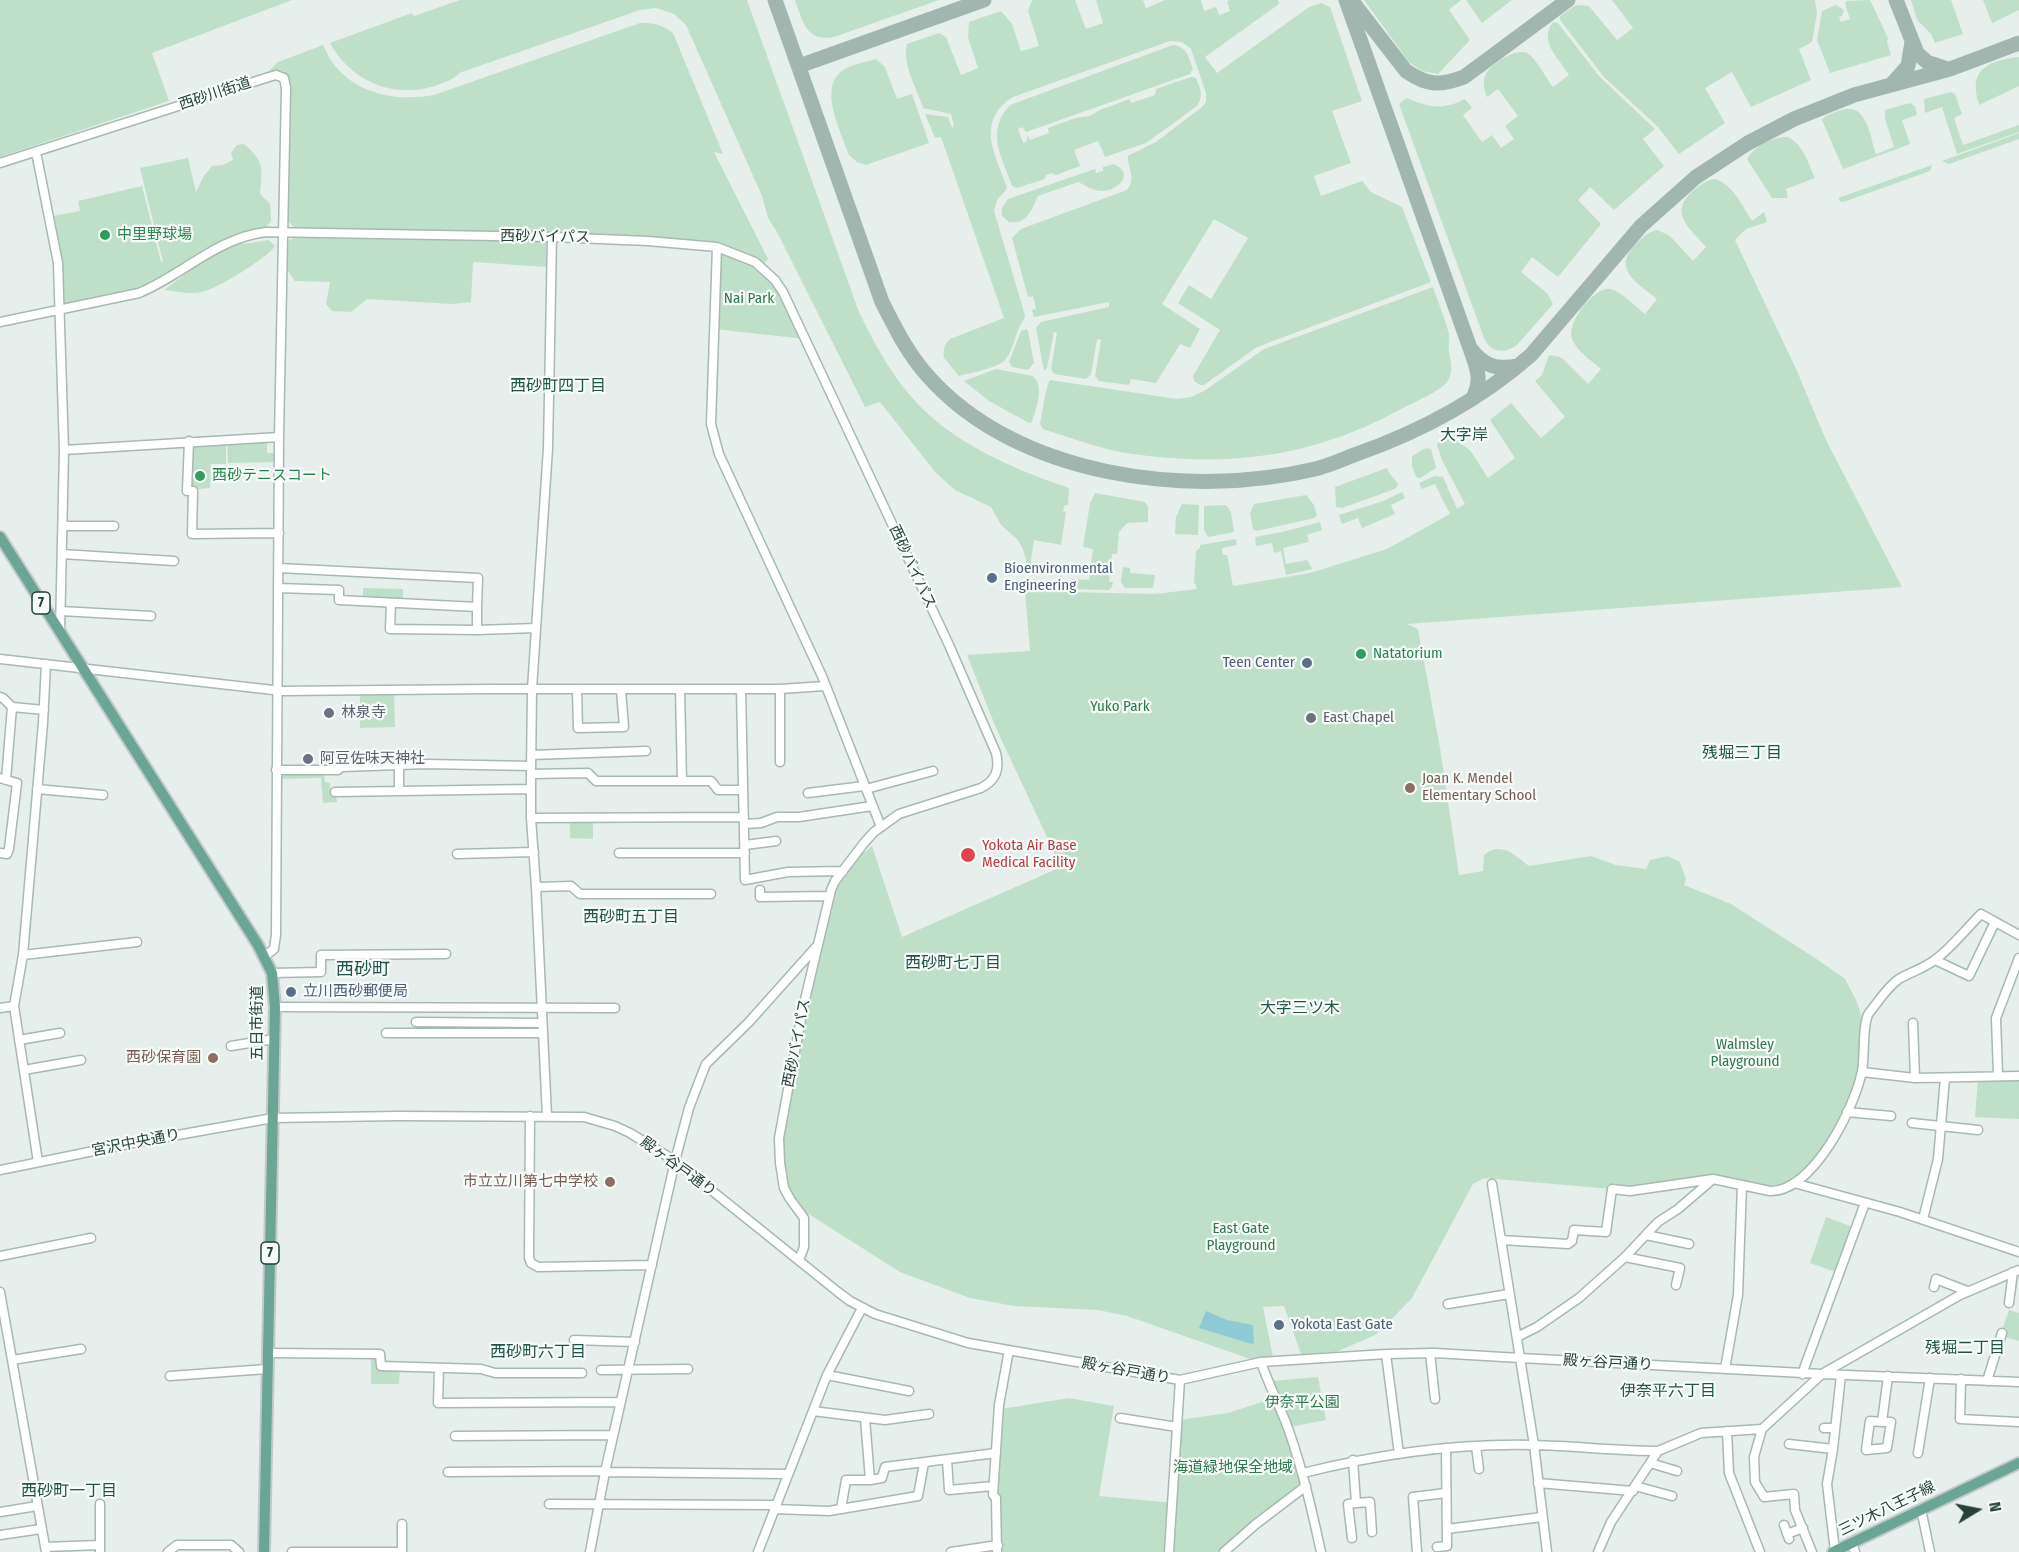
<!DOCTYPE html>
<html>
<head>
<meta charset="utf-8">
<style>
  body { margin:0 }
  #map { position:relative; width:2019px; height:1552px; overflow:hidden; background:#e6efeb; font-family:"Fira Sans Condensed",sans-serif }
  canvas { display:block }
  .north { position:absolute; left:1947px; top:1480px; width:60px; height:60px; -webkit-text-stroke:4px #f7fbf9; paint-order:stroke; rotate:80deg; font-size:16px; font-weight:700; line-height:24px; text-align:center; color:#24423a }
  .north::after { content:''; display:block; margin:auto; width:21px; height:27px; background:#24423a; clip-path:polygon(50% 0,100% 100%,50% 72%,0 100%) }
</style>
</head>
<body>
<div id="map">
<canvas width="2019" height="1552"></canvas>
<div class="north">N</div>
</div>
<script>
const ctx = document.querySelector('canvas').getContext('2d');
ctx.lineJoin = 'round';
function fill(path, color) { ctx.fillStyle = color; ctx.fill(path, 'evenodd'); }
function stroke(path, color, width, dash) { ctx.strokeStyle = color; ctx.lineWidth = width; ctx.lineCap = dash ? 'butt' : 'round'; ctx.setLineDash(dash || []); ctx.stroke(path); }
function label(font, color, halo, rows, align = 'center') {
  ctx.font = font + ' "Fira Sans Condensed","Noto Sans JP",sans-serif'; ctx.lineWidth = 4.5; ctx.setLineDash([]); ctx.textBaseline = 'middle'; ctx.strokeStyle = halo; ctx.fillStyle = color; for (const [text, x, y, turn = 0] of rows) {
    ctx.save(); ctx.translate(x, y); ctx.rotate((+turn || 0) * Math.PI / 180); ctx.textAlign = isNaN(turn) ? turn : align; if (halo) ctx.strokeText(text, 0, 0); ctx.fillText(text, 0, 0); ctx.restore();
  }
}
fill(new Path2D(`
  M0,0H292L152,53L169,101L0,157Z
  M460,0H747L859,312C873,341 888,369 909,394C947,441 1013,469 1069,488L1068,505H1065L1063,511L1066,512L1061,545L1034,540L1029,573H1026V559L1022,547L1017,539L1001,525L991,507L955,490L936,473L880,402L865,407L777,232L768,218L762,196L686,25L674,14L656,8L640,10L459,73C453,81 444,82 435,86C392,99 351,81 330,43L412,13L414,16Z
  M795,0H939L834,37C806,42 803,22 795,0Z
  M1032,0H1075L1086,29L1103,23L1096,0H1143L1146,8L1165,0H1201L1204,11L1216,7L1219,15L1230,11L1227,1L1231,0H1278L1279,4L1205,57L1217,73L1309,7L1321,3L1330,7L1362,101L1332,111L1351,163L1314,176L1321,196L1362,181L1371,192L1402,207L1431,282L1257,347L1204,385H1200L1194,381L1193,376L1220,330L1178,303L1189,285L1211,299L1248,238L1214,219L1162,304L1200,329L1190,348L1180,344L1156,383L1131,379L1129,385L1099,381L1095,376L1101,340L1097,339L1091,374L1086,379L1054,374L1051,369L1057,333L1054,332L1047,368L1044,371L1036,328L1041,322L1109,307V302L1034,317L1032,310L1036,309L1033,296L1028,297L1012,238L1021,229L1127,190C1137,177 1127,169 1128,156L1156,142L1202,107L1206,102V93L1191,49L1182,42L1170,41L1013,97C975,121 995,154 1007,187L1006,190L997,200L994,211L1025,315L1024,319C1015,330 1014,352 1004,361C996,368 970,373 959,376L944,358C943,351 944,344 950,339L1004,318L941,137L935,138L925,114L948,117L952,128L954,126L951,114L923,108C917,89 902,64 907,44L939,33L946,37L961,75L978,68L968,37L969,22L1001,11L1012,24L1021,51L1039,46L1028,11Z
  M1364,0H1461L1449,10L1470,40L1438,74L1422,71L1409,62Z
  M1466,0H1512L1482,23Z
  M1612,0H1815L1817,13L1812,42L1799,49L1811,80L1751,107L1732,72L1705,88L1725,123L1679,154L1658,127L1604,77L1560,20V16L1576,5L1589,6L1617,40L1633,28Z
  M1870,0L1888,38L1887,42L1891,55L1830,73L1817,40L1822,11L1836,5L1844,10L1842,16L1839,17L1841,22L1850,19L1845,4L1846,1Z
  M1911,0H1951L1963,34L1935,43L1931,34L1917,20Z
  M1983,0H2019V10L1992,23Z
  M1553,22L1558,23L1599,76L1655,129L1643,139L1664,166L1614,210L1590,187L1578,200L1601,224L1558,277L1532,257L1521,272L1548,294L1553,304L1517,345C1504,354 1491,353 1484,338L1399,104L1406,98C1430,107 1441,111 1465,99L1472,108L1463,115L1482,142L1492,135L1501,148L1514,139L1505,126L1518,116L1498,89L1487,97C1484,89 1482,81 1486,74C1491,64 1516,48 1527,53C1535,57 1547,79 1553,87L1569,75C1559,58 1538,42 1553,22Z
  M640,23C654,23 662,24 673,33L723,154L714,152L768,259L763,265L749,254L718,244L296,229L287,220L288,76L283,71L265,75L278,62L323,45C327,53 331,63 338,69C362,96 400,101 434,95Z
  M1173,45C1188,47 1188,57 1193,69L1190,74L1026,132L1022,127L1018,129L1023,143L1027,141V135L1030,140L1049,133L1048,128L1076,118L1090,116L1100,110L1130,99L1131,103L1155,95L1156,89L1191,77L1196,78C1200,88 1204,96 1197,106L1146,143L1105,157L1098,141L1074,150L1080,166L1056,175L1052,173L1046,175L1045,179L1017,188L1012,186C1002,157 985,132 1010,105Z
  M2019,57V86L1979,105C1968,70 1986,61 2019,57Z
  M876,59L885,67L897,99L912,94L929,143L866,165L857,162L849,155C841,131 816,85 845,69C854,64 866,62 876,59Z
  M1951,92L1955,94L1962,114L1954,118L1963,145L2019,125V132L1957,154L1942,107L1925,113L1924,99Z
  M1910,103L1915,106L1917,115L1902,120L1910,144L1843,169L1822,120C1826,115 1832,113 1838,111C1868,100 1869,135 1876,154L1894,147L1885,119V110Z
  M2019,133V139L1949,164L1942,161Z
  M1788,137C1804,145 1808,163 1815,178L1786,189L1788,198H1772L1747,159C1755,145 1773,137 1788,137Z
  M244,144C265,162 262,168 260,194L270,204L271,221L265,228L241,234L243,244L269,240L275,246C267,258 217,289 202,292C191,295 175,291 164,290L210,256L206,248L150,286L63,304L53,216L80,211L78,201L142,186L161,262H163L140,168L188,158L196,192L204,176L212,166L223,165L233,160L231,153L237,145Z
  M1114,164C1136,174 1117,192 1100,191C1092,190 1085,185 1078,182L1038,196C1032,209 1027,225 1009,222L1002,216V208L1008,199L1095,169L1096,173L1103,171V167Z
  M1932,165L1930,171L1846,201L1841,202L1838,198Z
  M1715,179C1733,184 1742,206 1752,221L1764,212L1767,222L1746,229L1735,240L1797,371L1826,440L1902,587L1407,624L1418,629L1440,748L1459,875L1483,871L1484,855C1502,841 1514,855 1529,866L1591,856L1616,865L1646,869L1650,860L1668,856L1680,862L1686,879L1684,885L1731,904L1818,960L1845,979L1857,1002L1866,1031L1865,1050L1850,1106L1809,1170L1770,1191L1713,1179L1612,1189L1484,1178L1473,1184L1412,1298L1386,1325L1375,1335L1336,1352L1301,1354L1284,1306L1263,1307L1273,1357L1250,1359L1127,1316L1098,1310L1014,1306L970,1298L900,1272L804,1211L798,1202L787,1194L779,1138L835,881L863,850L865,852L872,846L902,937L1061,867L996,728L967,655L1030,651L1025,591L1155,594L1197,589L1194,581L1196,551L1200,548V545L1236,539L1237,545L1222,548L1223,555H1227L1233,586L1310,573L1387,549L1450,514L1435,484L1422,489L1419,483L1435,476L1443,477L1457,509L1465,504L1442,460L1437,445L1438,442L1460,429L1463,433L1455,437L1456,441L1470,450L1488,478L1515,458L1490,420L1511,403L1541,438L1565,417L1535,381L1542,375L1549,355L1560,357L1564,360L1588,384L1601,369C1592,361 1576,350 1572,339C1566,323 1594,286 1611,289C1623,292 1635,307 1645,314L1657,299C1639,284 1612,270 1634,246C1642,238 1647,232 1658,230L1670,236L1693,261L1706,247C1690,229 1667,212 1694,190C1701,185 1706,180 1715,179Z
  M298,237L546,242V267L473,262L471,302L452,304L367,299L351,312L332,311L326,304L330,282L295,281L284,265L289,240Z
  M717,247L741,255L775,280L805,339L714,329Z
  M1433,287C1438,302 1445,318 1449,334C1450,340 1448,346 1449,352C1451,362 1453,369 1449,379C1443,391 1412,403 1399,410C1312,458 1224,468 1126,453C1098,448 1071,438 1043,429L1040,424C1042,415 1046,385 1050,380L1177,399L1191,397L1204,391L1264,349Z
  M1026,329L1028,331L1034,363L1028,370L1012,367L1009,362L1021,331Z
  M996,369L1033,376C1045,387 1036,408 1032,422L1029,423L989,401L964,381Z
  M267,440V453H276V462L228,463L227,442Z
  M226,442V464H211L210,488L189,490L191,444Z
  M1426,448L1431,449L1436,468L1420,478L1416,477L1412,466V456Z
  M1387,468C1389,475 1396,479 1398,485L1395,489L1342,508L1336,507L1335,487Z
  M1402,492L1405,498L1391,505L1395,514L1362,528L1358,518L1342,524L1339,515L1386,500Z
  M1095,493L1145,502L1148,507V522L1127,523L1119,532L1117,554H1112L1109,582H1113L1112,587L1109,590L1071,589L1072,579L1089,580L1093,549L1083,547L1090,503Z
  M1306,495L1314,505L1317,515L1315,518L1256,531L1253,529L1250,514L1254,504Z
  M1182,504L1199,505L1198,535L1175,534L1176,517Z
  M1226,505L1231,512L1234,532L1208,537L1204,530V506Z
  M1320,522L1322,530L1307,535L1309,542L1283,548L1286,564L1307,560L1312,569L1286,575L1281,551L1274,553L1272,543L1256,546L1255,537L1282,532Z
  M1123,567L1130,568V573L1155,575L1153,588H1125L1121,582Z
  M363,588L403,589V601L363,599Z
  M360,693H394L395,727L360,728Z
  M324,772L325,782L330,783L331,795H336L337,802L323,803L321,778L280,779V773Z
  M570,819H593V839L570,838Z
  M1978,1078H2019V1119L1975,1117Z
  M1826,1217L1853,1227L1836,1272L1810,1263Z
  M2009,1310L2019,1313V1341L2005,1337L2007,1329L2003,1327Z
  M371,1358H378V1370H400L399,1384H371Z
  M1318,1377L1326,1420L1290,1427L1270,1381Z
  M1069,1398L1114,1406L1099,1496L1174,1503L1179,1420L1228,1413L1271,1399L1284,1428L1303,1485L1252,1520L1221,1552H999L994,1496L1001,1409Z`), '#bfe0c8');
fill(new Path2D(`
  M1206,1311L1227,1320L1253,1325L1254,1343L1252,1344L1199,1328Z`), '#8ec9d4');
stroke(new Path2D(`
  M775,0L882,302C895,327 907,353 927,375C1016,477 1189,499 1315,469C1328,466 1341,460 1354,455C1417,433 1480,400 1531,355L1641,226L1696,177L1748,143L1794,119L1854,95L1950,69L2019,43
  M1346,0L1470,348C1484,366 1495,370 1518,366
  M1351,0L1406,71C1428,86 1440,86 1464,77L1568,0
  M1896,0L1917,53L1927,62L1948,69
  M799,66L984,0
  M1892,84L1908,66L1912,42
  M1471,351C1477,368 1482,379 1474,396`), '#a2b6b0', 15);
const minor = new Path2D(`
  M36,152L58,263L64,450L60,632
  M0,163L269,77L276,75L284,78L286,88L279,437L276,935L274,949L265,956
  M717,247L711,424L719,454L822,676L881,827
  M0,322L139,293C183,275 216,238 266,232L552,237L648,241L717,247L755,262L775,280L783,292L949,645L996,753C1000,770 996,780 981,788L899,814L874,832L864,843L835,881L831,890L803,1008L779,1138L780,1163L784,1188L790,1199L804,1218V1247L799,1260
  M189,441L187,491H193L192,534L279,533
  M64,450L279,437
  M63,526H114
  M62,554L174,561
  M279,568L478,578L477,607
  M278,588L339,590V600L477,607V630
  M391,603L390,629L477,630L536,628
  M61,611L151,616
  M0,659L282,691L489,689H780L825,686
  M680,689L682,781
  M741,689L745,880L788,872L843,871
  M780,689V762
  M577,690L578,728L624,727L621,690
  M0,697L3,698L12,707
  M531,755L646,751
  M399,765V791
  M276,770H338L341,767L427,764L531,766
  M531,774L588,773L596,781H711L718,790H743
  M0,778L17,783L9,849L7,854L0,853
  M6,780L12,707L44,710
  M37,789L103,795
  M866,789L933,771
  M335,792L531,789
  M808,793L864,786
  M531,818L744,817
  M745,824L761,823L777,817H799L872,806
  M745,845L776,841
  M619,853H745
  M457,854L534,852
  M536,887L571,886L580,894H711
  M760,890V897L829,896
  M23,955L137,942
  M1935,960L1969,976L1995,922
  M272,973L321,972V955L446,954
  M275,1007L615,1008
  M0,1008L14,1006
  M416,1022L542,1023
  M1913,1023L1915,1078
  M386,1033H542
  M19,1040L60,1033
  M231,1046L274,1039
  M24,1070L81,1060
  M1862,1072L1915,1078L2019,1076
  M1998,1075L1996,1018L2019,958
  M1847,1112L1891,1116
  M530,1116L529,1258L531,1263L538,1267L652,1265
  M547,1116L536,887L531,818V774L532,689L548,448L552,237
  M1912,1123L1978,1130
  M38,1162L14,1006L23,955L43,723L46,664
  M0,1170L133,1143L273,1118L398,1116L584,1117L615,1126L630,1133L675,1161L838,1292L850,1301L875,1314L968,1343L1180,1380L1261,1362L1386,1354L1435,1353L1520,1358L1822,1374L1960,1295L2019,1270
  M1794,1183L1900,1212L2019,1252
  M1492,1184L1534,1445L1547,1552
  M1923,1219L1938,1159L1945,1078
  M1646,1235L1689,1244
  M1501,1240L1568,1244L1572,1241L1574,1230L1606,1232L1612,1189L1630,1191L1713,1179L1770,1191C1813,1192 1855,1107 1862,1071C1865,1057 1862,1023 1869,1013C1878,1002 1888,986 1899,979C1911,972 1925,968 1936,959C1952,947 1966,929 1981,914L2019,935
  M0,1256L91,1238
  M1625,1257L1680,1268L1676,1285
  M1934,1287L1936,1279L1967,1291
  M0,1292L46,1552
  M2009,1303L2013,1272
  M1448,1304L1509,1294
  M1517,1337L1537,1327L1579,1298L1625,1257L1658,1222L1678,1209L1713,1179
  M574,1340L635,1342
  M268,1353L380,1354L381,1366L481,1369L495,1373H582
  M1430,1353L1435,1399
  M1386,1354L1399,1454
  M12,1360L81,1349
  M1261,1362C1269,1386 1281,1408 1289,1431C1303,1471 1312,1511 1321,1552
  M439,1368L438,1403L620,1402
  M1725,1369L1738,1295L1742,1185
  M601,1370L688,1369
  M1802,1374L1865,1203
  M827,1375L909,1391
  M170,1376L267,1369
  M1961,1379L1960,1419L2019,1422
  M1987,1381L2002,1333
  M813,1411L885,1420L929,1414
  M865,1418L870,1480
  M1120,1418L1177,1427
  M1882,1422L1870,1421L1866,1450L1887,1448L1891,1422H1882L1888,1376
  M1824,1428H1835
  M1727,1431L1729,1473L1760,1552
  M455,1436L613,1435
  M1789,1444L1833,1449
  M1476,1446L1479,1469
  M1918,1453L1930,1378
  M947,1460L949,1490L993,1486
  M1650,1463L1677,1471
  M448,1472L605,1471
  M605,1472L788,1474
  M1303,1473C1379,1454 1456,1443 1534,1445C1576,1446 1617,1451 1658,1451
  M1538,1483L1633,1491
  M1635,1486L1672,1496
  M1356,1503L1370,1502L1372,1532
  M549,1504L776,1505
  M774,1509L829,1511L918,1496L924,1463
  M841,1509L846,1480H870L882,1478L885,1467L996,1453
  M1921,1509L1930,1552
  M0,1512L37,1506
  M1784,1525L1789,1539
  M1447,1529L1542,1517
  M1787,1534L1803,1528
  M0,1535L41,1529
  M1352,1538L1348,1504L1356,1503L1353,1460
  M1852,1542L1855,1552
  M45,1547L100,1545
  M1437,1547L1447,1546L1446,1448
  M1835,1551L1827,1484L1833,1449L1841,1375
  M100,1552V1504
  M168,1552L177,1545H231L239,1552
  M292,1552H402V1524
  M590,1552L605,1472L675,1161L689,1108L702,1074L706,1064L749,1022L816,947
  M758,1552L827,1375L862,1308
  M951,1552L998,1545
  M997,1552L996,1498L993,1495L999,1405L1009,1350
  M1169,1552L1180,1380
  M1224,1552L1256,1524L1306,1486
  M1417,1552L1413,1497L1446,1493
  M1598,1552L1611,1522L1658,1451L1701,1433L1762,1429
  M1812,1552L1795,1510L1794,1494L1764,1497L1755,1482L1754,1457L1762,1429L1822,1374L2019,1382`);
const major = new Path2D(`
  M0,537L258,945L272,973L275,1007L264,1552
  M1833,1552L2019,1463`);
stroke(minor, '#a8b8b2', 11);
stroke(major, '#c2cac8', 14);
stroke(minor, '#fff', 8);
stroke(major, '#6aa596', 10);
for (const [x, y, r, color] of [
  [105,235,6,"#2e9e5b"],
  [200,476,6,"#2e9e5b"],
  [992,578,6,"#5c6f8a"],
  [1361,654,6,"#2e9e5b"],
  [1307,663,6,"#5c6f8a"],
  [329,713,6,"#6b7280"],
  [1311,718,6,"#6b7280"],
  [308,759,6,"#6b7280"],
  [1410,788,6,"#8d6e63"],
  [968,855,8,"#e0444e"],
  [291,992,6,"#5c6f8a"],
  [213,1058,6,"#8d6e63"],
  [610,1182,6,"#8d6e63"],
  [1279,1325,6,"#5c6f8a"]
]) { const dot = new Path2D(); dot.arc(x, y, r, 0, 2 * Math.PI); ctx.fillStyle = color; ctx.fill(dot); stroke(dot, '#f7fbf9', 2); }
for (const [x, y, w] of [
  [41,603,18],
  [270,1253,18]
]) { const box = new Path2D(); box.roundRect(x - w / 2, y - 11, w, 22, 4.5); ctx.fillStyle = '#f7fbf9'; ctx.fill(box); stroke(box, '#24423a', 1.5); }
label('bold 14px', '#24423a', null, [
  ["7",41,603],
  ["7",270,1253]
]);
label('15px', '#24423a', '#f7fbf9', [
  ["西砂川街道",215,94,-18],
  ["西砂バイパス",545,237,1],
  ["西砂バイパス",912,567,65],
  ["五日市街道",258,1023,-90],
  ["西砂バイパス",797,1043,-79],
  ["宮沢中央通り",136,1143,-11],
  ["殿ヶ谷戸通り",678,1167,36],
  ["殿ヶ谷戸通り",1608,1363,3],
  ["殿ヶ谷戸通り",1126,1371,10],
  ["三ツ木八王子線",1887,1509,-26]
]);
label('15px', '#27864d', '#f7fbf9', [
  ["中里野球場",117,235],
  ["西砂テニスコート",212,476],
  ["Natatorium",1373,654]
], 'left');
label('15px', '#2d7a4b', '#f7fbf9', [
  ["Nai Park",749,299],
  ["Yuko Park",1120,707],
  ["Walmsley",1745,1045],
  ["Playground",1745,1062],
  ["East Gate",1241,1229],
  ["Playground",1241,1246],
  ["伊奈平公園",1302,1403],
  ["海道緑地保全地域",1233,1468]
]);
label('15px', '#4e5e75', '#f7fbf9', [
  ["Bioenvironmental",1004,569],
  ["Engineering",1004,586],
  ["Teen Center",1295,663,"right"],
  ["立川西砂郵便局",303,992],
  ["Yokota East Gate",1291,1325]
], 'left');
label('15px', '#5b616d', '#f7fbf9', [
  ["林泉寺",341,713],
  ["East Chapel",1323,718],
  ["阿豆佐味天神社",320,759]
], 'left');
label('15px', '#785e54', '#f7fbf9', [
  ["Joan K. Mendel",1422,779,"left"],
  ["Elementary School",1422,796,"left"],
  ["西砂保育園",201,1058],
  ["市立立川第七中学校",598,1182]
], 'right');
label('15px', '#be3a42', '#f7fbf9', [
  ["Yokota Air Base",982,846],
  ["Medical Facility",982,863]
], 'left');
label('16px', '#1f5548', '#f7fbf9', [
  ["西砂町四丁目",558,387],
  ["大字岸",1464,436],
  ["残堀三丁目",1742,754],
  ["西砂町五丁目",631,918],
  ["西砂町七丁目",953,964],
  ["大字三ツ木",1300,1009],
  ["残堀二丁目",1965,1349],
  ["西砂町六丁目",538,1353],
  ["伊奈平六丁目",1668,1392],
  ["西砂町一丁目",69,1492]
]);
label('18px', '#1f5548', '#f7fbf9', [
  ["西砂町",363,970]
]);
</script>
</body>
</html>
